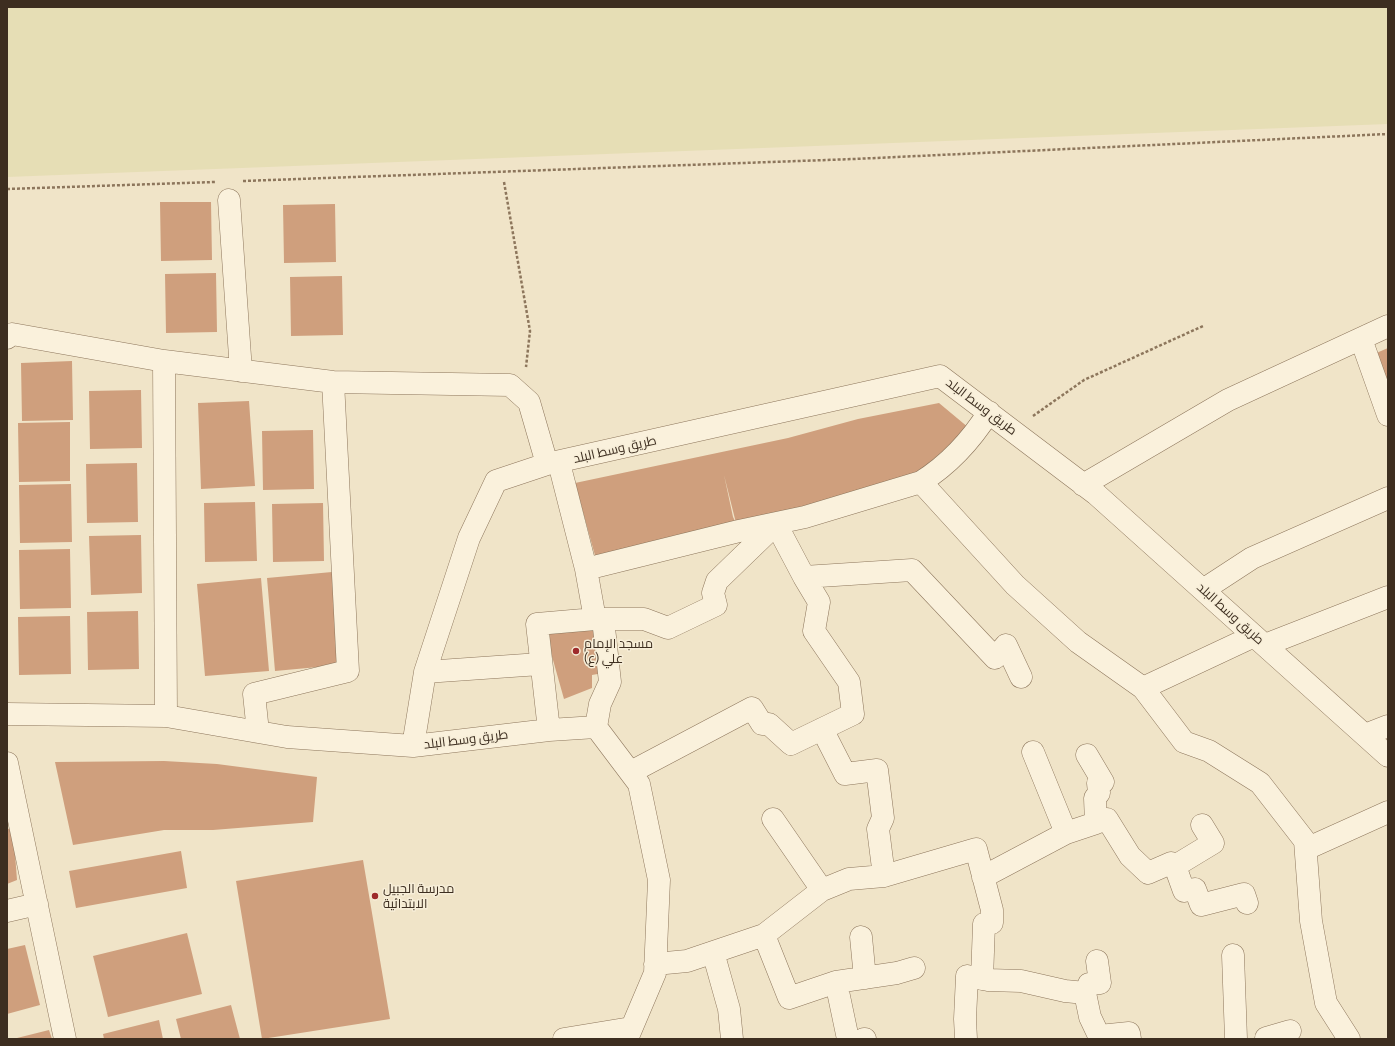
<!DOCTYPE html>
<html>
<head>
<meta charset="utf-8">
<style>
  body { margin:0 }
  #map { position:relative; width:1395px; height:1046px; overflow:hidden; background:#f0e4c8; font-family:Bitter,serif }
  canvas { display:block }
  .frame { position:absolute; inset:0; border:8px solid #3d2e20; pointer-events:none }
</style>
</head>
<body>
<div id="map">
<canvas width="1395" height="1046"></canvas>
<div class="frame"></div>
</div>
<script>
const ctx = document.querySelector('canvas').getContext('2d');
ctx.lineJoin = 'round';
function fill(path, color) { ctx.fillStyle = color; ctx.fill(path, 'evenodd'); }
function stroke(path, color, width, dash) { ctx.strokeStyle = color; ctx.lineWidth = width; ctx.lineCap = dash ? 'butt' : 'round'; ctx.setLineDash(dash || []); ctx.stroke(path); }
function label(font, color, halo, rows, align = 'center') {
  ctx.font = font + ' Bitter,Cairo,serif'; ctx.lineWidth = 3; ctx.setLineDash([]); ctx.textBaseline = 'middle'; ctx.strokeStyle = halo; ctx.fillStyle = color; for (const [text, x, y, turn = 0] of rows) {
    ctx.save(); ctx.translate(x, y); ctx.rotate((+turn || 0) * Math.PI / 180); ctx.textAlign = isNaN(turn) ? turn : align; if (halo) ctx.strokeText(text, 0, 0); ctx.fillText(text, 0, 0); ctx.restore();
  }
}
fill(new Path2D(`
  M7,7H1388V124L7,177Z`), '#e6deb5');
fill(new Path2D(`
  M160,202H211L212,260L161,261Z
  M335,204L336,262L284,263L283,205Z
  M216,273L217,332L166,333L165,274Z
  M342,276L343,335L291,336L290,277Z
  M1388,348V390L1374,354Z
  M72,361L73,420L22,421L21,363Z
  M141,390L142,448L90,449L89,391Z
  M249,401L255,486L201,489L198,403Z
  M939,403L969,428L912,478L804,507L736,523L724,475L733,517L736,523L596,559L575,483L788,438L858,419Z
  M70,422V481L19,482L18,423Z
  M313,430L314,489L263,490L262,431Z
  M137,463L138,522L87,523L86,464Z
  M71,484L72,542L20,543L19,485Z
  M255,502L257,561L205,562L204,503Z
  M323,503L324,561L273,562L272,504Z
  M141,535L142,593L91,595L89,536Z
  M70,549L71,608L20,609L19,550Z
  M332,572L340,665L275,671L267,578Z
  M261,578L269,671L205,676L197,584Z
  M138,611L139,669L88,670L87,612Z
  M70,616L71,674L19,675L18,617Z
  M598,623L603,673L592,675V688L564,699L544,628Z
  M164,761L217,764L317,777L313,822L213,830H164L73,845L55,762Z
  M13,828L17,880L7,884V829Z
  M181,851L187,888L76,908L69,871Z
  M363,860L390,1019L262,1039L236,881Z
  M187,933L202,994L108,1017L93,956Z
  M25,945L40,1005L7,1014V949Z
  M231,1005L240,1039H181L176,1019Z
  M159,1020L163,1039H104L103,1034Z
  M49,1030L52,1039H17V1038Z`), '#cf9f7d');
const minor = new Path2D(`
  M229,200L241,371
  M7,338L12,334L164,361L333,382L510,385L529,402L547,464
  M1361,339L1388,415
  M164,361L166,716
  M989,412C972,439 948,465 921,482L1015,585L1078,642L1143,688
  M559,463L586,569L739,531L805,517L921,482
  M1083,485L1228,400L1388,326
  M586,569L595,619H644L668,628L716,605L713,593L717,581L776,524L804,577L912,570L995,658L1006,645L1021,677
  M1203,590L1252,558L1388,498
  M1254,636L1143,688L1184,742L1209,751L1260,783L1305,841L1311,921L1326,1003L1349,1039
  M1265,645L1388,597
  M425,672L540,664
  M7,714L166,716L287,737L413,746
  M596,727L600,704L610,682L603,619
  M822,729L845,774L877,770L883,818L878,829L884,876
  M549,730L537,624L595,619
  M258,732L254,694L348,671L333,382
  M1365,735L1388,726
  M7,763L65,1039
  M631,772L752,708L762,724H769L791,744L853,714L849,682L814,631L819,602L804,577
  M1096,823L1107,819L1130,856L1148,873L1171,863L1175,866L1184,891L1195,889L1201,905L1244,894L1247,903
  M1066,833L1096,823L1095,798L1099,793L1098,783L1103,782L1087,755
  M1306,849L1388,812
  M1175,866L1213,843L1202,825
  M983,877L1066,833L1033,752
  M822,890L849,879L884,876L976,849L992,910V923L984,924L982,979
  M7,911L37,904
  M764,935L789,998L836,982L897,973L914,968
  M861,937L865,978
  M713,952L729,1009L732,1039
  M1233,955L1236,1039
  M655,964L687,961L764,935L822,890L773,819
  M836,982L848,1039
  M1085,993L1090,1017L1099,1036L1129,1033L1130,1039
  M564,1039L631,1028
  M627,1039L655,973L659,880L639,784L596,727L549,730L413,746L425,672L469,538L496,481L547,464L940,376L1096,494L1388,756
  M864,1039H865
  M966,1039L965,1019L967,976L988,980L1021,981L1065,991L1085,993L1089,984L1100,983L1097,961
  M1266,1039V1038L1290,1031`);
stroke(minor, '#8d765c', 23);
stroke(new Path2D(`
  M243,181L854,159L1388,134
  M504,182L530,331L526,367
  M7,189L215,182
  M1033,416L1084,380L1203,326`), '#8d765c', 2.5, [3, 2]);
stroke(minor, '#faf1dc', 22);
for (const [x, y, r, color] of [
  [576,651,4,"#9e2a2b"],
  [375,896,4,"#9e2a2b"]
]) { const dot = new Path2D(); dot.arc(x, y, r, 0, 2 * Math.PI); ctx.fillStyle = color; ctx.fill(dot); stroke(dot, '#f7eed8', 1.5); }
label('13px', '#3d2e20', '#f7eed8', [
  ["طريق وسط البلد",981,407,37],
  ["طريق وسط البلد",615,450,-13],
  ["طريق وسط البلد",1230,614,42],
  ["طريق وسط البلد",466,740,-7]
]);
label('13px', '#3d2e20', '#f7eed8', [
  ["مسجد الإمام",584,644],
  ["علي (ع)",584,659],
  ["مدرسة الجبيل",383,889],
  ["الابتدائية",383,904]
], 'left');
</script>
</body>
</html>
